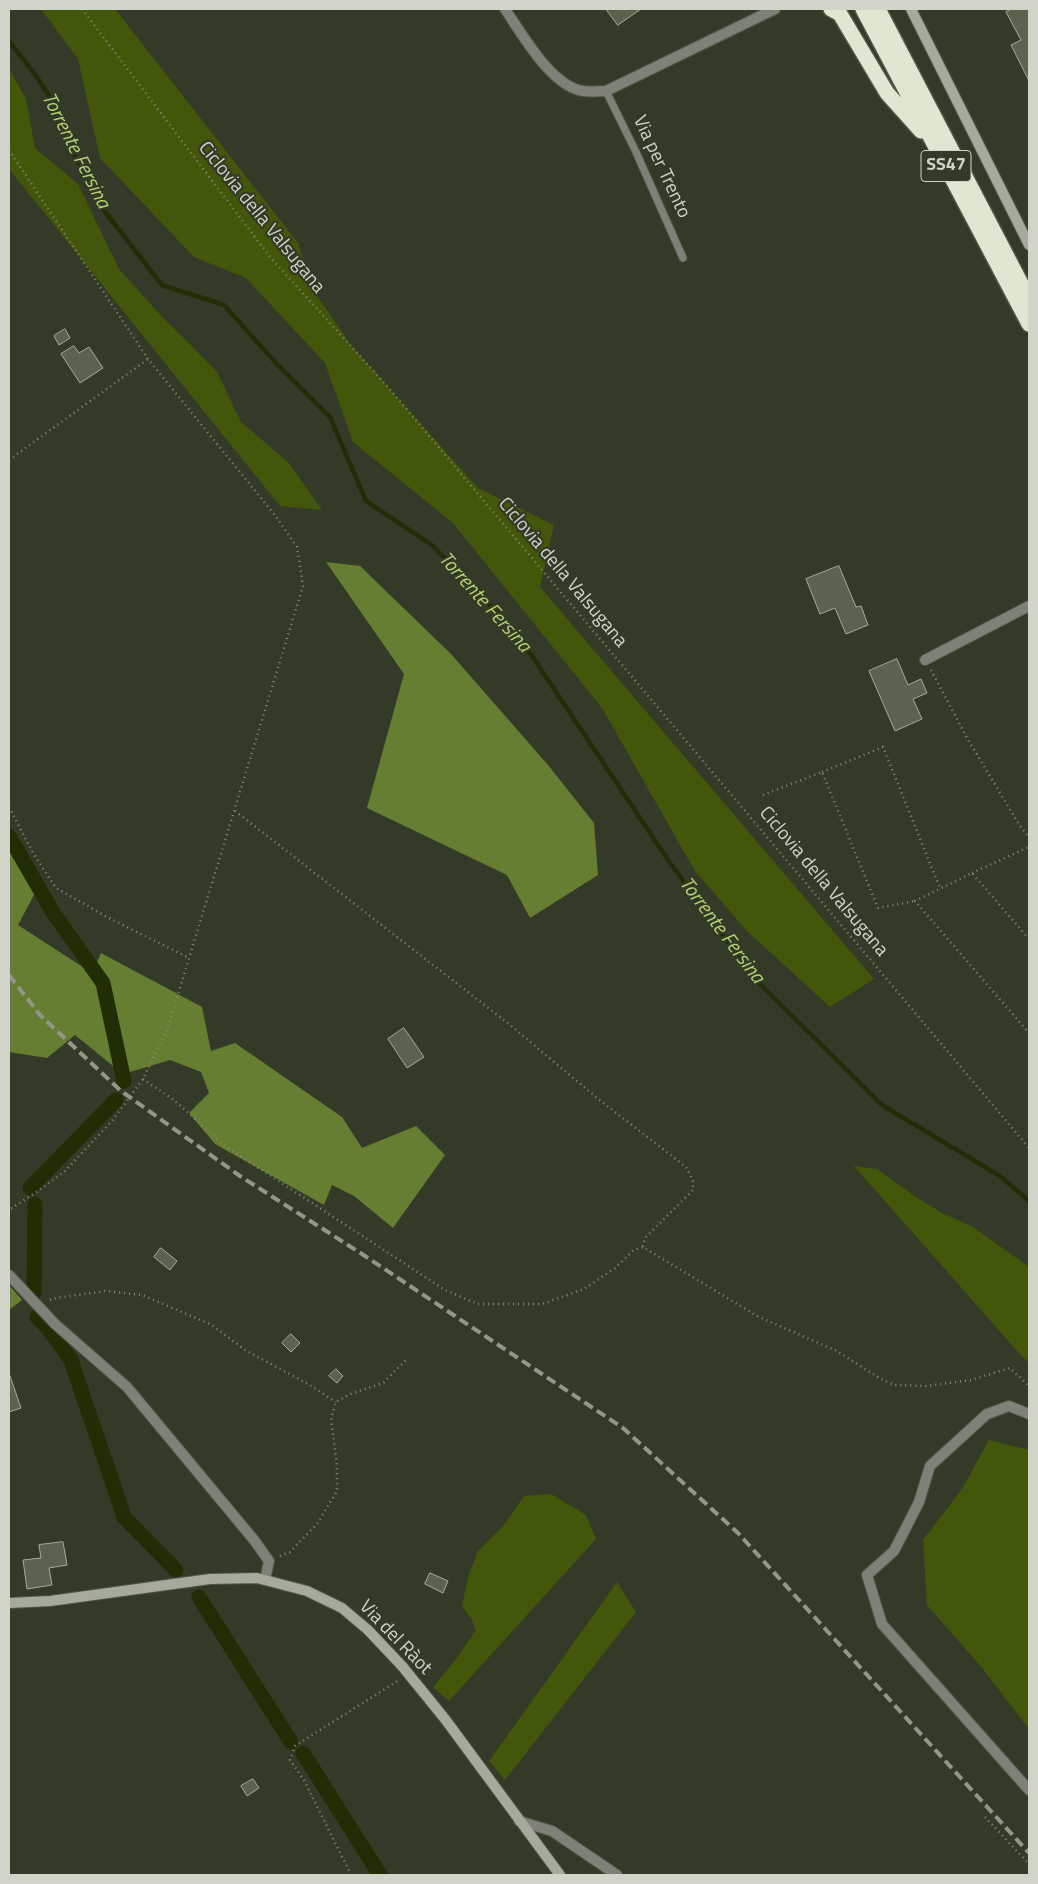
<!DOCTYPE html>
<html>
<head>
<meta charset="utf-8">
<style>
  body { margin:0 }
  #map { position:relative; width:1038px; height:1884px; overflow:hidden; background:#343a28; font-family:"Titillium Web",sans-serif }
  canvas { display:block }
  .frame { position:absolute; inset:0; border:10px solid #d0d4c9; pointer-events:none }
</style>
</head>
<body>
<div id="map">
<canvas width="1038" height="1884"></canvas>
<div class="frame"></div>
</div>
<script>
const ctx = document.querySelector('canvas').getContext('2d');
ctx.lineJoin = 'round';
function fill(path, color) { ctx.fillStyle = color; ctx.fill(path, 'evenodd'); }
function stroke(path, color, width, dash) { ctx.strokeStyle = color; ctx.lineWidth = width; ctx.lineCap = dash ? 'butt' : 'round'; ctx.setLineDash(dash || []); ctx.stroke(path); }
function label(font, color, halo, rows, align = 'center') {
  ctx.font = font + ' "Titillium Web",sans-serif'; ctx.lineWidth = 4.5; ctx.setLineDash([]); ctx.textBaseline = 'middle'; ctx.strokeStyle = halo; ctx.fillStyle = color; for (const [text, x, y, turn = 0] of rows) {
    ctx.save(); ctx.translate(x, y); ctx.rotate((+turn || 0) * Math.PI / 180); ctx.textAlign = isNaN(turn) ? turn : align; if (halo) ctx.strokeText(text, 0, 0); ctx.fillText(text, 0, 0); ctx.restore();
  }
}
fill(new Path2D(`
  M41,9H115L298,243L311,287L350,344L478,488L554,525L540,587L874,979L830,1007L746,930L695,871L602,708L453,523L353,442L325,363L246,278L194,257L100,158L78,59Z
  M9,69L26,99L35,148L78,184L119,269L164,319L186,340L217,372L241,422L289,463L322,510L280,506L9,169Z
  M854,1166L877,1169L913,1195L942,1213L973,1227L1029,1267V1363L1018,1352Z
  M989,1440L1029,1450V1729L983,1669L927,1605L923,1540L962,1489Z
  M551,1494L586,1515L596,1539L449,1701L433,1687L457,1658L476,1630L472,1620L462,1606L468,1577L478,1551L503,1526L524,1496Z
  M617,1582L636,1612L505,1780L489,1761Z`), '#425709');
fill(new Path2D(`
  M326,562L360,566L451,654L548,765L594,823L598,875L530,918L507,875L367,808L404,674Z
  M9,844L36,891L18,925L92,973L101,953L202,1007L211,1051L235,1043L342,1117L362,1148L416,1126L445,1155L393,1228L354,1196L332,1185L324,1205L215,1144L189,1113L209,1093L201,1072L170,1060L123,1074L75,1035L47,1058L9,1052Z
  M9,1285L22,1300L9,1310Z`), '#667e32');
stroke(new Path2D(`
  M9,41L37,77L54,104L67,140L99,204L162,285L224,305L276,363L330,417L366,501L432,545L516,632L668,860L755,979L882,1105L1000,1176L1029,1201`), '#212d04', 4.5);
stroke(new Path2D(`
  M9,836L54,914L103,983L124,1081
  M30,1188L116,1100
  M34,1293L35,1204
  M37,1317L47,1327L71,1360L124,1517L176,1570
  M199,1597L291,1742
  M303,1753L380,1875`), '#212d04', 15);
const building = new Path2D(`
  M606,9H641L618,25Z
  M1012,9H1029V81L1011,45L1021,40L1006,12Z
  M65,329L70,338L59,345L54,336Z
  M74,346L79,353L89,347L103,368L80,383L61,354Z
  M839,566L856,607L861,606L868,625L846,634L835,608L820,614L806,579Z
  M897,659L908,685L921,679L927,693L913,699L922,719L895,731L869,671Z
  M404,1028L424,1057L407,1068L388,1039Z
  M161,1248L177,1261L170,1270L154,1257Z
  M291,1334L300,1343L291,1352L282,1343Z
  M336,1369L343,1376L337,1383L329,1376Z
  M9,1373L21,1408L9,1412Z
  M63,1542L67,1565L49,1568L52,1585L27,1589L23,1560L41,1558L39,1545Z
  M430,1573L448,1581L443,1593L425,1584Z
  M253,1779L259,1788L247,1796L241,1786Z`);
fill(building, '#5b634f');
stroke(building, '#a5ad97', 1);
const lane = new Path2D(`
  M606,91L636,152L683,258`);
const street = new Path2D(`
  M505,9C522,34 551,86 583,91C590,92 599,91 606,91L775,9
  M925,660L1029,606
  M9,1275L55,1324L127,1387L254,1540L269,1561L265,1580
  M1029,1414L1009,1406L987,1414L930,1466L919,1502L894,1551L867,1575L882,1624L1029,1790
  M519,1821L552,1831L617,1875`);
const secondary = new Path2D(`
  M911,9L1029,245
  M9,1603L50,1601L210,1579L257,1578L307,1591L342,1608L368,1630L402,1666L445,1719L560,1875`);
const highway = new Path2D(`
  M831,9L840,14L887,93L921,131
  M863,9L1029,324
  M878,9L1029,299`);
stroke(lane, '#505645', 9);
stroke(street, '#505645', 12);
stroke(secondary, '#505645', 12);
stroke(highway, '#505645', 18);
stroke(new Path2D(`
  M82,9L270,257L387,386L1029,1148
  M9,150L148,359L274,514L297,547L303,586L167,1030L143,1079L112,1121L64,1172L41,1189L9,1210
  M9,460L148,359
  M931,670L967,738L1020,826L1029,837
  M822,772L883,747L940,888
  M763,795L822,772L878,908L915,901
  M9,807L33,853L56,888L107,917L189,958
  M235,811L509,1024L597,1098L686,1167L693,1180V1190L645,1238L643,1247
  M972,873L1029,847
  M1029,939L972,873L915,901L1029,1033
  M143,1079L174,1100L225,1146L445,1290L478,1304H542L584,1289L615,1268L634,1250L643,1247L757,1316L837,1351L881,1379L894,1385L926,1386L971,1380L1010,1368L1029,1386
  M50,1300L56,1298L105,1291L142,1295L212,1325L245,1350L308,1384L336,1402
  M280,1556L290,1552L317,1524L337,1491V1465L331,1418L336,1402L350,1394L383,1383L406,1360
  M985,1817L1029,1864
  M351,1875L304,1780L290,1760L295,1746L399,1680`), '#888c7e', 2.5, [1, 4]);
stroke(lane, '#7d8178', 7);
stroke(street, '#7d8178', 10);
stroke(secondary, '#a5aa9c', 10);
stroke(highway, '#dee7d0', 15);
stroke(new Path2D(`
  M9,975L40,1015L121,1091L240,1176L362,1254L623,1428L738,1533L1029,1853`), '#929789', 4, [10, 5]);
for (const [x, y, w] of [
  [946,166,50]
]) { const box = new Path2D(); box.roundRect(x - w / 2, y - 15.5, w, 31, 4); ctx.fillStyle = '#343a28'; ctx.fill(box); stroke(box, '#d0d4c9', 1); }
label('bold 18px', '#d0d4c9', null, [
  ["SS47",946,166]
]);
label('19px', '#d0d4c9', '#343a28', [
  ["Via per Trento",661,167,65],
  ["Ciclovia della Valsugana",261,218,51],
  ["Ciclovia della Valsugana",562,573,50],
  ["Ciclovia della Valsugana",823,882,50],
  ["Via del Ràot",395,1638,46]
]);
label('italic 20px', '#b4d66f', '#343a28', [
  ["Torrente Fersina",75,151,63],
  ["Torrente Fersina",484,603,48],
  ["Torrente Fersina",721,931,53]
]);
</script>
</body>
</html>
